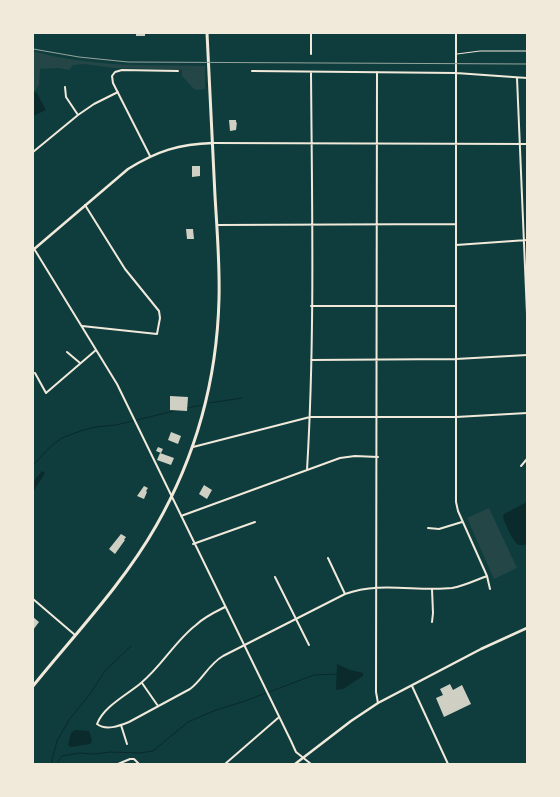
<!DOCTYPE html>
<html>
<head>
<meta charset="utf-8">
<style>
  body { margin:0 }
  #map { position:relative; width:560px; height:797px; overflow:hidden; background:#0f3d3e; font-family:Helvetica,sans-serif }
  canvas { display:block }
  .frame { position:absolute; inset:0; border:34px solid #f1e9da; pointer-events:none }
</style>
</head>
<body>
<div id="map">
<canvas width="560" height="797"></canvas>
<div class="frame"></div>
</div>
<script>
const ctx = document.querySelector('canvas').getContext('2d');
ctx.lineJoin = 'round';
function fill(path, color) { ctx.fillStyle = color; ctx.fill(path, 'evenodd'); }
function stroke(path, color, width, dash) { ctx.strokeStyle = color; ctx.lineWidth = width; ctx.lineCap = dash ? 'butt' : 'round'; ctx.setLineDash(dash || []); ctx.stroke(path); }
fill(new Path2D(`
  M33,51C88,67 148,65 205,66V89L195,90L182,76V70L115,68L84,64L73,65L69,70L58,68L40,69L39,85L33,93Z
  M489,508L517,568L494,579L467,518Z`), '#244646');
fill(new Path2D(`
  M34,92L37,93L46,110L33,116V93Z
  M42,471L45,473L33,492V482Z
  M527,502V544C524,545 520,546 517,544C512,539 505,524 503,517L504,514Z
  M337,664L350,670L363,673V676L343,689L336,690Z
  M75,730L89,731L92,740L90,744L71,747L68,745L71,733Z`), '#0a2a2b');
stroke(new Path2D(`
  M209,403L242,398
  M187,408L202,405
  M33,465L51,446L62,438L80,431L95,427L116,425L178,410
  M51,764L57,741L69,720L90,694L105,671L131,646
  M56,764L62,756L79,753L94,754L111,752L140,753L153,751L188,722L216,710L245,701L314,675L338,674`), '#0a2a2b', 1);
fill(new Path2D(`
  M136,33H145V36H136Z
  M229,120H236V123L237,122L236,130L230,131Z
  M192,166H200V176L192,177Z
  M186,229H193L194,239H187Z
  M170,396L188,397L187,411L170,410Z
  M171,432L181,436L178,444L168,440Z
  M158,447L163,449L161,453L156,451Z
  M160,453L174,458L171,465L157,460Z
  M204,485L212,490L207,499L199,494Z
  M144,486L148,488L146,491L147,492L144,499L137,496Z
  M121,534L126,537L124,540H125L115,554L109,549Z
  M33,617L39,622L33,630Z
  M450,684L453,690L462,685L471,704L444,717L436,698L443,695L440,689Z`), '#cfcfc3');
stroke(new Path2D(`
  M457,54L480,51H527`), '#f1e9da', 1);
stroke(new Path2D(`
  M456,33V502L458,511L487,576L490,589
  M311,54V33
  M252,71L456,73L527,78
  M377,72L376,692L378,703
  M517,78L527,314
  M65,87L66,97L78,115
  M213,143L527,144
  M33,152L78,115L94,104L118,92
  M150,156L113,83L112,76L115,72L122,70L178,71
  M217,225L456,224
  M456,245L527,240
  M33,247L117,384L291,741L296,752L311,764
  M311,306H456
  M82,326L157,334L160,318L159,311L125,269L85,205
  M67,352L80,363
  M311,360L456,359L527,355
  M35,373L46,393L96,350
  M193,447L310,417H456L527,413
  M521,466L527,459
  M307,470C315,337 312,204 311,72
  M181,516L340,458L355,456L378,457
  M428,528L439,529L462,522
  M193,544L255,522
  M328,558L345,594
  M275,577L309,645
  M432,589L433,613L432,622
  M33,599L75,635
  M225,607C215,612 204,617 196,625C175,641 162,666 141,683C127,695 104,706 97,724C106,731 119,726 129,722L190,689C202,680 209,664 223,656L345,594C380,581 417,592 452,588C464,586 476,580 487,576
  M142,683L158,706
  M412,686L448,764
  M121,725L127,744
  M118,764L130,759H134L139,764
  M225,764L278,718`), '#f1e9da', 2);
stroke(new Path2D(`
  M33,250L128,169C157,151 179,144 213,143
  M295,764L351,721L378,703L481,649L527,628`), '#f1e9da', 2.5);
stroke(new Path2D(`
  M33,686C75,634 123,584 156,526C196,456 217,379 219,299C220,265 217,230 215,196C212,142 210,87 207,33`), '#f1e9da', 3);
stroke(new Path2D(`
  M33,49L79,57L128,62L527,64`), '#97a49c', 1);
</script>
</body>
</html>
